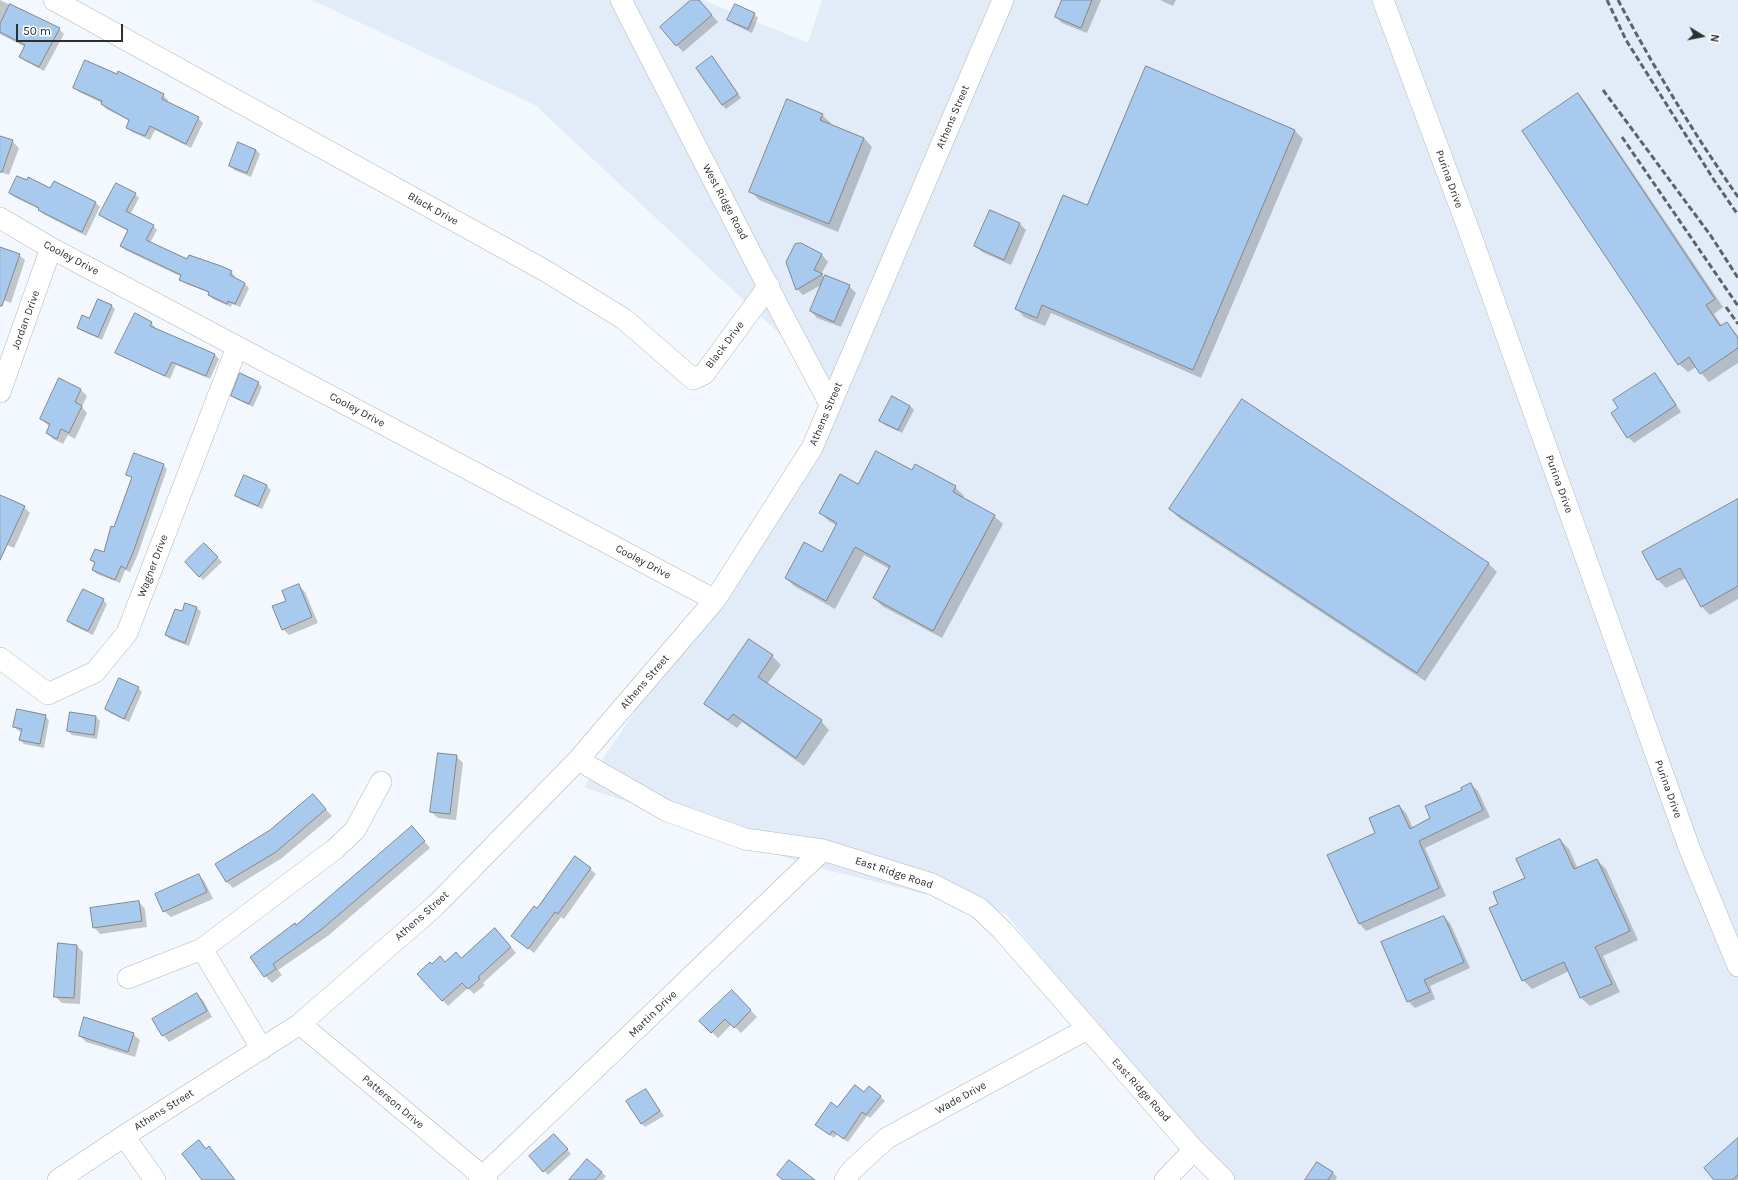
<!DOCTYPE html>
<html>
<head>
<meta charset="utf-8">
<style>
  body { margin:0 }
  #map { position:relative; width:1738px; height:1180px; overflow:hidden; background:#f2f8fe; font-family:Karla,sans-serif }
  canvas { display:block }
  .north { position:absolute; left:1682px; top:16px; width:40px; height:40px; -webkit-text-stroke:3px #fff; paint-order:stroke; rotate:100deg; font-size:11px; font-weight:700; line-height:16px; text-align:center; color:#2c2e30 }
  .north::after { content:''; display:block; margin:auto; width:14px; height:18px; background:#2c2e30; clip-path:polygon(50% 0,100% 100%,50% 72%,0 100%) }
  .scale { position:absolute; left:16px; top:24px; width:107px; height:18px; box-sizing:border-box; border:2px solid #2c2e30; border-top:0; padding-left:5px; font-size:12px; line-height:14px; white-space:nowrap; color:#2c2e30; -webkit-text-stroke:3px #fff; paint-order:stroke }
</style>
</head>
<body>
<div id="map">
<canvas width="1738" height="1180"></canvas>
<div class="north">N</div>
<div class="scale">50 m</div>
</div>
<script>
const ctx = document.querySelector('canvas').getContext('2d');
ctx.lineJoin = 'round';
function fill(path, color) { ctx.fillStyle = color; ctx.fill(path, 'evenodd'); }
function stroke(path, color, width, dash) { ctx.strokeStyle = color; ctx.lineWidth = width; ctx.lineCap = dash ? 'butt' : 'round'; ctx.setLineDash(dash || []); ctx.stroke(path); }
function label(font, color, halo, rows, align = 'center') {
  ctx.font = font + ' Karla,sans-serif'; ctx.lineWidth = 3; ctx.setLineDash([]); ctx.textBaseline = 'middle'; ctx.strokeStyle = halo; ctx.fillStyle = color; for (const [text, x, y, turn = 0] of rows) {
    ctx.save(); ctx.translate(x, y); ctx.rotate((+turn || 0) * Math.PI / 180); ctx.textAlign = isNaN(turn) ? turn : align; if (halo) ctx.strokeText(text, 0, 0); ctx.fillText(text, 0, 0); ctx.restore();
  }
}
fill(new Path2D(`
  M312,0H703L808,43L822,0H1738V1180H1221L1006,914L811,866L584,787L812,448L845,395L535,105Z`), '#e1ecf8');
fill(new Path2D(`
  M0,0L59,29L64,34L44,71L25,61L20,56L25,47L0,34Z
  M693,0H699L718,22L683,52L661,27Z
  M1063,0H1101L1087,33L1062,23L1056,17Z
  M1160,0H1176L1173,6Z
  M754,14L758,18L752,33L733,24L729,20Z
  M716,62L741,98L726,109L722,105Z
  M75,88L163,95L168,100L167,102L198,118L203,123L191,148L155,130L150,140L132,132L127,127L130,121L106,109L102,103L79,92Z
  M1578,94L1586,103L1723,307L1714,314L1722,326L1727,323L1738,336V363L1709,382L1696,367L1688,372L1679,364Z
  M822,115L831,123L830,125L864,138L872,147L838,232L759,200L751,191Z
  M1295,131L1303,139L1201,378L1051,313L1045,326L1024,317L1016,308L1087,206Z
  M0,137L12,141L19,148L9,175L0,172Z
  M239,144L256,150L260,154L251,177L234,170L230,166Z
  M54,182L96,203L100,207L86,236L43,214L39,209L14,197L10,193L50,189Z
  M135,194L139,198L130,215L153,226L157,230L150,243L188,260L231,272L235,276L234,279L245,284L249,288L240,307L232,304L231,307L213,299L209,295L210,293L184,283L180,279L182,277L125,250L121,246L128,231L105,219L101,215Z
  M1020,224L1026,230L1011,265L982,252L975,246Z
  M801,244L822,255L828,262L821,274L825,278L849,286L856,293L841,327L817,318L811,311L823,284L803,295L797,289Z
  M0,248L19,255L25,260L11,303L0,299Z
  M111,305L115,309L102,340L82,331L78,327Z
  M151,323L155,327L154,329L215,355L219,359L210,379L176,365L170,379L121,356L116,352Z
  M1655,374L1661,381L1681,412L1634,443L1628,437L1619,408Z
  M60,380L81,390L87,396L82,407L87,413L75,439L68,435L63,444L53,439L47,433L50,427L41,419Z
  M258,383L262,387L253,407L236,399L232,395Z
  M1242,400L1489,564L1497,572L1425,681L1179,518L1170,509Z
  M910,406L914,410L902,433L885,425L881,421Z
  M163,465L167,469L138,554L130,572L125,570L120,583L97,574L93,570L95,564L91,560L104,554L115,528L133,479L127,474Z
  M915,466L955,487L964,496L962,499L994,516L1003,524L942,638L882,606L874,598L890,569L864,555L835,609L794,586L786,578L823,553L837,526L829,521L820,513L859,485L912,472Z
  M245,476L267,486L271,490L262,509L241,500L236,495Z
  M0,498L24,507L30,513L14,548L0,542Z
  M1738,500V599L1710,615L1701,606L1686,578L1666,588L1658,580L1643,552Z
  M204,544L222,562L203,580L186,562Z
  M298,585L305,592L318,623L289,635L283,629Z
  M103,600L107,604L93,635L72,625L68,621Z
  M186,604L197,608L201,612L189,646L170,639L166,635L183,612Z
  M749,640L772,656L781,665L767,684L821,721L829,730L804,766L742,722L737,728L714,712L706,704Z
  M138,688L142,692L129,722L110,713L106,709Z
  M45,716L49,720L44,748L24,744L20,740L22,732L19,731L14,727Z
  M96,717L100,721L97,739L72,735L68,731Z
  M456,756L463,763L456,820L438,818L431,812Z
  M1471,784L1478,791L1490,817L1425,848L1446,896L1366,931L1359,923L1376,833L1399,806L1406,813L1413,828L1432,819Z
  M313,795L332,816L282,858L233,888L227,882L216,864L270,831Z
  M418,834L430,848L329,935L278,970L282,975L272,983L265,976L251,957L297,926Z
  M1560,840L1569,849L1578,869L1597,860L1606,869L1638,940L1603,956L1620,992L1590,1006L1581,998L1569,971L1532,989L1523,980L1499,905L1526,878Z
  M590,869L596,874L564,919L561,917L534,953L512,936L537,910Z
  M199,875L205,882L213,899L171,917L164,911Z
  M139,902L145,909L147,927L100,934L94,927Z
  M1444,917L1450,923L1470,968L1430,986L1435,999L1415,1008L1408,1001L1383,942Z
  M501,935L516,953L483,983L485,985L474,994L468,988L448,1006L418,974L432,965L461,959Z
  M59,945L77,946L83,952L80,1004L62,1003L55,996Z
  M732,991L757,1017L741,1033L732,1024L718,1038L700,1021Z
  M196,994L203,1000L212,1017L169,1042L163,1035L154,1019Z
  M133,1034L140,1040L135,1057L86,1042L80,1036Z
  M870,1087L885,1101L870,1118L867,1116L848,1142L837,1134L834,1138L816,1125L837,1108L864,1094Z
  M646,1090L664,1116L645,1127L641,1123Z
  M558,1139L571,1154L548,1175L544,1171Z
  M1738,1145V1180H1715Z
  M587,1160L606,1176L603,1180H570Z
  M1317,1163L1333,1173L1337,1177L1335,1180H1306Z`), '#0003');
const building = new Path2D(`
  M691,0H699L712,15L676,46L660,27Z
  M1062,0H1092L1081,28L1055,17Z
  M10,4L60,28L39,67L19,57L25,45L0,32V24Z
  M735,4L755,13L748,29L727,20Z
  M712,56L738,94L722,105L696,68Z
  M85,60L117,74L118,71L164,94L162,99L199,117L186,144L150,126L145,136L126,128L129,120L101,104L102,101L73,88Z
  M1146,66L1295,130L1193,370L1042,305L1037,318L1015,309L1063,195L1087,205Z
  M1578,93L1715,299L1706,305L1720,326L1727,322L1738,338V348L1700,374L1689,357L1678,365L1522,131Z
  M787,99L823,114L820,120L864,138L829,224L749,192Z
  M0,136L13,140L2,172H0Z
  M238,142L256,150L247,173L229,166Z
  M17,176L27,180L28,177L50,188L54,181L96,202L82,232L38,210L39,208L9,193Z
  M116,183L136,193L126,211L154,225L146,240L187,259L189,255L221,266L232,271L230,275L245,283L235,304L228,301L227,304L208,295L209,292L179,280L181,275L120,246L128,230L99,215Z
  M990,210L1020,223L1004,260L974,246Z
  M801,243L822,254L814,270L823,274L796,290L786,262L795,244Z
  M0,247L20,254L2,306H0Z
  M825,275L850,285L834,322L810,311Z
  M98,299L112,305L98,337L77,328L82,315L89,318Z
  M135,313L152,322L150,326L215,354L206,376L172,362L165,376L115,353Z
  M240,373L259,382L249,404L231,396Z
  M1655,373L1676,405L1627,438L1611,413L1618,408L1613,400Z
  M59,378L81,389L75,402L82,406L69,433L61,429L57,439L46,433L50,424L40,419Z
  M892,396L910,406L898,430L879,421Z
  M1242,399L1489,563L1417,673L1169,509Z
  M876,451L912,470L915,464L956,486L953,492L995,515L933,631L873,598L890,566L855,547L826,601L785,578L804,542L822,552L837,523L819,513L840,474L858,484Z
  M134,453L164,464L134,550L126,569L121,566L115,580L92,570L95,562L90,560L95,549L104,552L111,526L114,527L132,477L126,475Z
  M244,475L267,485L258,506L235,496Z
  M0,495L25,506L0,560Z
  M1738,499V586L1701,607L1680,568L1657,580L1642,552Z
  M204,543L218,557L199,577L185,562Z
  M299,584L312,617L282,630L272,606L286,601L282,591Z
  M83,589L104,599L88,631L67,621Z
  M185,603L197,607L185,643L165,635L175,609L182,611Z
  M749,639L773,655L758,677L822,720L796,758L733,714L728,720L704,704Z
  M119,678L139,687L124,719L105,709Z
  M17,709L46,715L40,744L19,740L22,729L13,727Z
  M70,712L96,716L94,735L67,731Z
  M438,753L457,755L450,814L430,812Z
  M1471,783L1483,810L1419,841L1439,888L1359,924L1327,855L1375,833L1369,818L1399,805L1410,829L1430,818L1425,806L1462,790L1461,788Z
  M313,794L326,809L276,852L226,882L215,864L270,830Z
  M412,826L425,841L322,929L273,964L276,969L264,977L250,957L295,923L296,925Z
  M1560,839L1574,869L1597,859L1630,931L1595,947L1612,984L1580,998L1564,962L1522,981L1489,908L1498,904L1493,892L1525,878L1516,859Z
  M575,856L591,868L558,914L555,912L528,949L511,936L534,906L537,908Z
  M199,874L207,892L163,912L155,894Z
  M139,901L142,921L93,928L90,908Z
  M1444,916L1464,962L1424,980L1430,992L1407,1002L1381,942Z
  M495,928L511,947L478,977L480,979L468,989L462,983L442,1001L417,974L430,962L432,964L440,956L445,962L456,952L461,958Z
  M58,943L77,945L74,998L54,997Z
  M732,990L751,1010L734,1028L725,1019L711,1033L699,1021Z
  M197,993L207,1011L162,1036L152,1019Z
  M84,1017L134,1033L128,1052L79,1036Z
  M855,1085L864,1092L869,1086L881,1096L866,1115L862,1112L844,1139L832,1131L830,1135L815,1125L831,1102L837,1107Z
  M646,1089L660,1111L641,1124L626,1101Z
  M554,1134L568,1149L543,1172L529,1156Z
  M1738,1138V1175L1732,1180H1714L1704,1168Z
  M199,1140L206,1149L209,1146L235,1180H202L182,1154Z
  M587,1159L602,1172L595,1180H569Z
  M789,1160L815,1180H783L777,1175Z
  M1317,1162L1333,1172L1328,1180H1305Z`);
fill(building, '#a7caee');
stroke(building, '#82878c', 1);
const minor = new Path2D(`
  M54,0L544,270L624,319L693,379L704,374L769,286
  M621,0L781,312L830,404
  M1383,0L1471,236L1690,850L1738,966
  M0,218L51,248L715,600
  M0,392L51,248
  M0,658L48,694L95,672L127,633L237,347
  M578,760L667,811L745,839L823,850L932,884L979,908L1003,931L1194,1150L1224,1180
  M202,949L262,1049
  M128,978L202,949L335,849L355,830L381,782
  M300,1024L487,1180
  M124,1136L155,1180
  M58,1180L124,1136L300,1024L436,905L578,760L715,600L812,448L1003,0
  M479,1180L823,850
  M845,1180L852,1170L887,1138L1087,1029
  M1165,1180L1194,1150`);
stroke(minor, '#b2b7bd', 22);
stroke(minor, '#fff', 21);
stroke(new Path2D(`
  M1607,0L1626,40L1714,180L1738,215
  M1618,0C1654,68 1694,134 1738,197
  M1603,90L1711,236L1738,278
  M1622,137L1738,306
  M1726,307L1738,324`), '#606366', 3, [6, 3]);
label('11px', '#2c2e30', '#fff', [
  ["Athens Street",953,117,-67],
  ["Purina Drive",1449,179,70],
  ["West Ridge Road",725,202,62],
  ["Black Drive",433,209,29],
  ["Cooley Drive",71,258,28],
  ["Jordan Drive",26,320,-70],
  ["Black Drive",725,345,-53],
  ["Cooley Drive",357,410,28],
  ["Athens Street",826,414,-67],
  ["Purina Drive",1559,484,70],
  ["Cooley Drive",643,562,28],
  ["Wagner Drive",153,566,-69],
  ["Athens Street",645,682,-49],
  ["Purina Drive",1668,789,70],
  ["East Ridge Road",894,873,18],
  ["Athens Street",422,916,-42],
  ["Martin Drive",653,1014,-44],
  ["East Ridge Road",1141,1090,48],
  ["Wade Drive",961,1098,-29],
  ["Patterson Drive",393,1102,40],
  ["Athens Street",164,1110,-32]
]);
</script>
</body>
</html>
